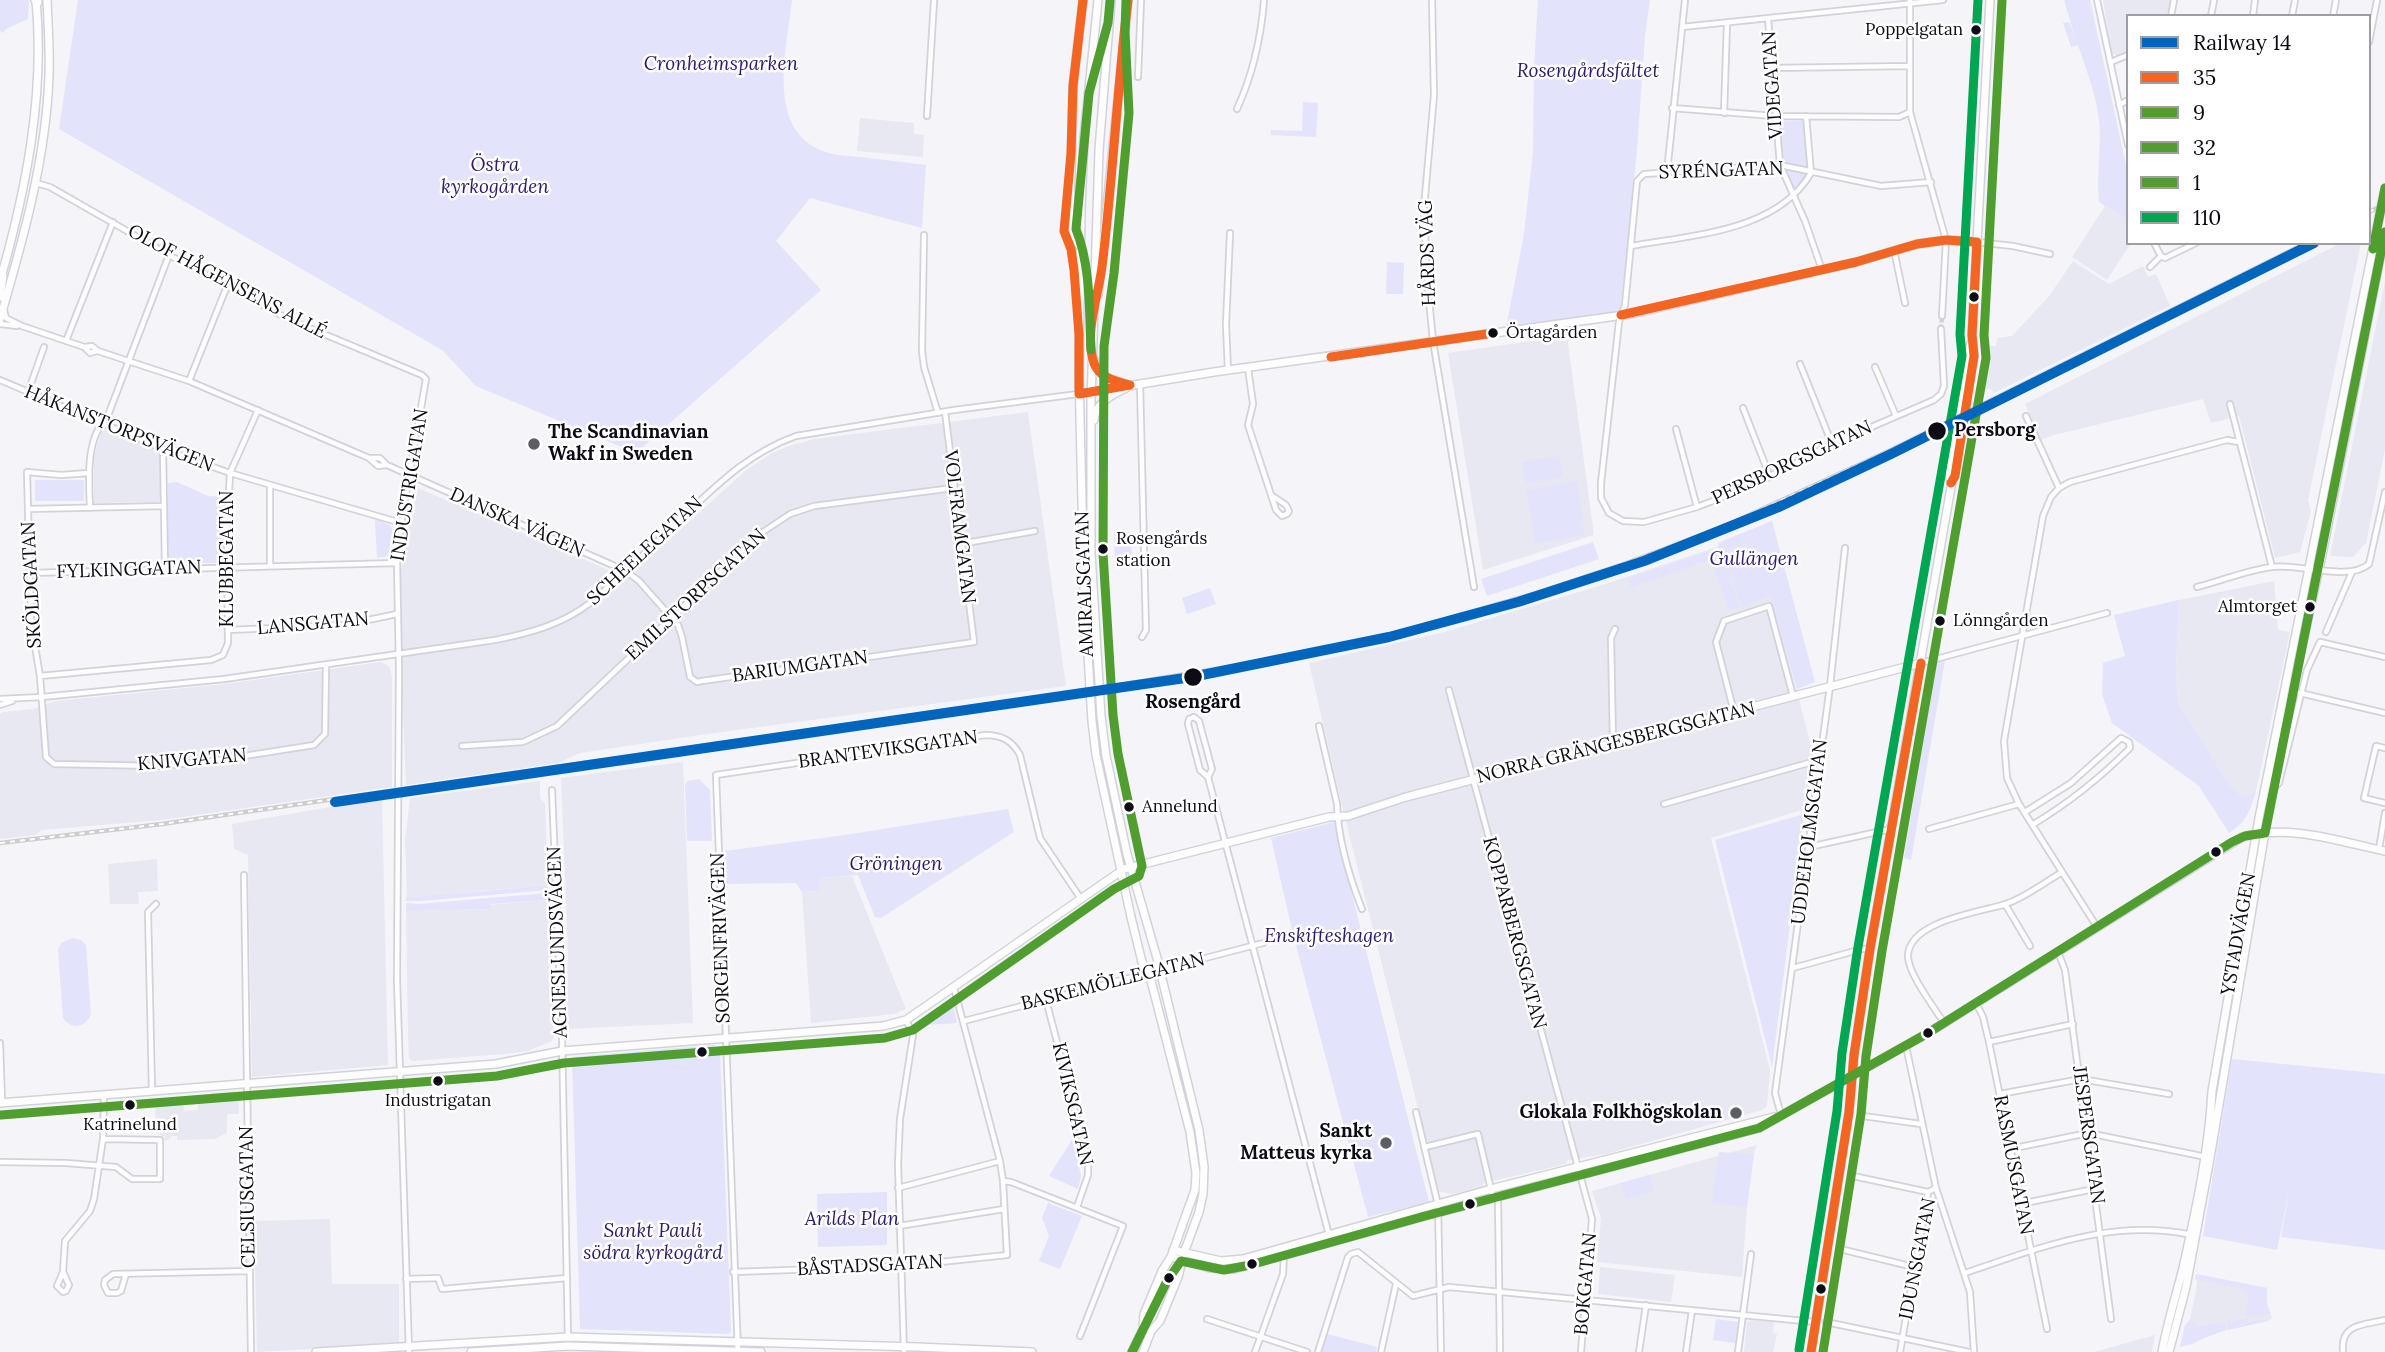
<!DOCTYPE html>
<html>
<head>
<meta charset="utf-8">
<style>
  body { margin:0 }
  #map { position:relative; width:2385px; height:1352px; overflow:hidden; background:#f4f4f9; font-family:Lora,serif }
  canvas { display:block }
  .legend { position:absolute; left:2126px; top:14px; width:245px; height:231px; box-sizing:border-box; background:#fff; border:2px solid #9e9da2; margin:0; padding:9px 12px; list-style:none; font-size:21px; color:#0c0b16 }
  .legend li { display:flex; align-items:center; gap:14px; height:35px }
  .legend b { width:35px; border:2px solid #9e9da2 }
</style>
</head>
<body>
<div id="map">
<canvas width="2385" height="1352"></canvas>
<ul class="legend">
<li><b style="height:9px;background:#0065bd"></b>Railway 14</li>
<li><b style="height:9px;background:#f26522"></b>35</li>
<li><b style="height:9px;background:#509e2f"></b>9</li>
<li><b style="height:9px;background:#509e2f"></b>32</li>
<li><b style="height:9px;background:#509e2f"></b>1</li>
<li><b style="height:9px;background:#00a651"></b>110</li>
</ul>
</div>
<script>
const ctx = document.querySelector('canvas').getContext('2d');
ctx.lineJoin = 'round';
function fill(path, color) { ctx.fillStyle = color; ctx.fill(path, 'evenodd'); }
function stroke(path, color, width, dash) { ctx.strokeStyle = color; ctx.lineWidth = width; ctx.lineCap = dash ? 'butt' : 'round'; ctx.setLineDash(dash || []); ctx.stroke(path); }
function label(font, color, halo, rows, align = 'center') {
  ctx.font = font + ' Lora,serif'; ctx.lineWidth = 5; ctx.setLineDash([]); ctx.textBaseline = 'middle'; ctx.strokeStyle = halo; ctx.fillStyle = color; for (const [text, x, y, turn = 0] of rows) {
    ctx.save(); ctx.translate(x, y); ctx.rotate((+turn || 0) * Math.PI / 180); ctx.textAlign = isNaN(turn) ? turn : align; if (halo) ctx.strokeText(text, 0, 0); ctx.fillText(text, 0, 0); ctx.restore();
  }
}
fill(new Path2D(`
  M2103,0H2170L2167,16H2128V52L2118,56L2111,53Z
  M860,118L914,123V134L924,135L923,157L857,151Z
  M2105,206L2128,220V243H2131L2107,280L2072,257Z
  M2341,243H2361L2308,500L2311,511L2300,552L2275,558L2239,416L2211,423L2203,399L2050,436L2041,440L2025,404Z
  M2073,261L2109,284L2143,266L2148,277L2156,274L2170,306L1994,393L1991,389L1978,390L1985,346H1996L1997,338L2012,336L2050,295Z
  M2385,281V449L2366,543L2353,557L2330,556Z
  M1567,336L1594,535L1483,570L1448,353Z
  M1028,412L1066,686L707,734L580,753L558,763L406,785L401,667V569L418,488L627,578L745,471L772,453L789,446L814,439Z
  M105,428L158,450L160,454L161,498L159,502L94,503V457L102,429Z
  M1720,546L1772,596L1814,757L1805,809L1711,838L1770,1070L1767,1106L1762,1110L1606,1154L1568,1160L1566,1164L1484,1183L1482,1186L1453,1194L1439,1192L1345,818L1309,663L1441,633L1599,586Z
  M2274,581L2278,630L2290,632L2256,791L2243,799L2231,787L2178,703L2176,668L2179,600Z
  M381,662L389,666L392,676V787L161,820L42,830L35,835L0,839V714L3,712L33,709L56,701L225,684Z
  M683,762L693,1023L567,1029L568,950L561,778Z
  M540,781V798L545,804L548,885L480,891L460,895L407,897L405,842L410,798Z
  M382,798L388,1065L252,1077L248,855L234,849L232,824Z
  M157,859L158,891L138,892L139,904H110L108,864Z
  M852,876L906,1009L894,1014L811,1023L802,892L819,891V878Z
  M548,900L554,1035L552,1041L528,1051L505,1054L412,1061L409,1058L408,1037L406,911L490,909V905Z
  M235,1091L238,1094L239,1114H227V1133L214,1139L177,1140V1136H171L170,1139L165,1141V1137L156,1133L155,1100L183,1098L184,1111L198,1110V1097L210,1096L211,1093Z
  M1757,1145L1750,1167L1742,1277L1597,1262L1601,1219L1592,1191Z
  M330,1219L332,1284H399V1344L257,1352L254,1221Z
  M1600,1267L1675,1275L1671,1302L1598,1294Z
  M2196,1274L2267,1288V1304L2272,1318L2268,1321L2213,1333L2193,1344L2180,1347L2185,1325L2190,1320L2197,1285Z
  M1752,1320L1774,1322L1773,1333L1777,1334L1773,1352H1744L1747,1322Z
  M2155,1335L2152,1352H2094Z`), '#e8e8f3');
fill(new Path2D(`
  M0,0H29L28,19L6,29L3,33L0,31Z
  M78,0H792C787,49 763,134 829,153C839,156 851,156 861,157C883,160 904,162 926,165L922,228L810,198L776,241L821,290L636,453L476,386L442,350L59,129Z
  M1538,0H1650L1645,35L1637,150L1620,314L1506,328L1524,234L1533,152L1534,68Z
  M2064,0H2090L2128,174V220L2099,202C2096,174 2102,147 2099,120C2096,94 2086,69 2078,45L2071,47L2063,23L2069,22L2075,37Z
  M1303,102L1318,103L1316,137L1271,135V130L1302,131Z
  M1805,120L1808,171L1796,190H1792L1782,162L1778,122Z
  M1387,262L1404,263L1403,294H1386Z
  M1559,456L1563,477L1526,483L1522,462Z
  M35,480H84V501H35Z
  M1577,481L1585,535L1535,543L1526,490Z
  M177,482L208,496L226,497L225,563H167L168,483Z
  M375,519L390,525L393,530L388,556L377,558Z
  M1772,521L1815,682L1797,689L1770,596L1742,607L1725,563L1739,607L1730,611L1711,559L1630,588L1629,578L1719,548L1718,543Z
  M1114,532H1131L1132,565H1115Z
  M1593,542L1599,559L1487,596L1481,579Z
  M1210,588L1216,604L1187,614L1182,598Z
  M2179,600L2176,668L2178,703L2231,787L2243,798L2256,791C2249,813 2248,820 2229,833L2199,786L2112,723L2102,694L2103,663L2125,656L2114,615Z
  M1945,661L1911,860L1904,858L1936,663Z
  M699,779L710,790L712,841H687L685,784L688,781Z
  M1008,809L1014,832L881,918L875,917L858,875L819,878V891L802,892L796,883L726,884L725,851L845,835Z
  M1804,814L1772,1067L1715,840Z
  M1334,822L1429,1202L1368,1217L1293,934L1271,838Z
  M548,885V890L421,901H406V897C454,895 501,889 548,885Z
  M548,893V900L491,904L490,909L406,911V903L419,904Z
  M73,938L81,940L86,945L91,1015C84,1028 72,1030 63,1018L58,950L61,943Z
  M941,1005L945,1008L953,1005L957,1023L926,1025L930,1013Z
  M714,1045L720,1050L731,1332L728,1334L580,1329L572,1057Z
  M2232,1059L2385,1074V1250L2281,1237L2290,1186L2277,1250L2203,1236Z
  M1073,1138L1081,1176L1078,1189L1049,1176Z
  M1719,1152L1754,1155L1747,1207L1712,1203Z
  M1649,1175L1654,1191L1626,1199L1621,1183Z
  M887,1192V1245L818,1247L817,1194Z
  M1048,1203L1082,1216L1060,1269L1039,1261L1049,1236L1042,1218Z
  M2196,1274L2267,1288V1304L2271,1314L2249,1317L2248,1322L2268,1319V1321L2228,1330L2227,1318L2230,1322L2248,1318L2245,1314L2249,1296L2244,1289L2195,1279Z
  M1716,1319L1738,1322L1735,1343L1713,1340Z
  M2190,1320L2197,1326L2225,1323L2226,1330L2180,1347L2185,1325Z
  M1327,1334L1377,1347L1376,1352H1321Z`), '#e3e3fb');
stroke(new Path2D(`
  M1941,329L1942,316`), '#d1d1d7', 4.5, [4.5, 2]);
const street = new Path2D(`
  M1432,0L1434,95L1424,208L1427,279L1433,341L1474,587
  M1910,0V112L1946,240L1942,316
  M2097,0L2128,145
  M2171,16L2174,0
  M2211,16L2214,0
  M2253,16L2255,0
  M2292,16L2295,0
  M2333,16L2336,0
  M1768,18L1780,165L1805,221L1822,270
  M1682,27L1943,0
  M2369,42L2377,0
  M2111,62L2128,55
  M1772,68L1909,66
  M1138,77L1141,0
  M2119,105L2128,100
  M1672,108L1774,116L1899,117L1910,112
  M1237,109C1253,74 1261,38 1264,0
  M1724,113L1727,23
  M927,116L934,0
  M1667,172L1685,0
  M1931,182L1881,186L1780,165L1644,174L1637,181L1625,305L1619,322L1601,483V498L1609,513L1623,521L1644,522L1697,507L1747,488L1832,444L1934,400L1941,394L1944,386L1941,329
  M36,183L50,187L169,255L288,319L422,375L426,379L401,523L397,563L399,668L397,980L409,1352
  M924,235L922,351L924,367L938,413
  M1977,242L2013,246L2050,254
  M2154,243L2161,256
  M1631,246C1691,235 1777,232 1811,173L1806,116
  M1894,250L1905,303
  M2161,256L2165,258L2196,243
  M2150,267L2161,256
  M4,310L6,318L22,326L84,347L90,353L97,351
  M0,324L17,326
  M66,341L113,222
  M84,347L92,346L98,351L189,381L369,458L378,466L386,465
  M1800,364L1832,444
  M1875,367L1896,416
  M1248,368L1253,404L1248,425L1276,510L1282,516L1287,514L1289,511L1286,505L1271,495
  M1228,370L1226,325L1230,233
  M0,380L163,449L230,473L401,523
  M189,381L227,286
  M1140,384L1146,630L1142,637
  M28,392L44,347
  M2230,404L2272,567
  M1743,408L1770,477
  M2026,416L2059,488
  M1676,429L1697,507
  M163,449L165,568
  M369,458H380L387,465L626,571L639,581L678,625L682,637L690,677L697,682L702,681L974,642L945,412
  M89,473L61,475L27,472L31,623L40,676L46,757L54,764L160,766L212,761L314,745L325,734L326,665
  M90,508C89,481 85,438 107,418L169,255
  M28,509L164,506
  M960,544L1035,531
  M270,566V485
  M30,573L397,563
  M2197,587C2221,581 2247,570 2272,567C2299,563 2349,582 2369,564L2385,492
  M228,630L344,625L397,614
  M2326,632L2352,572
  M1921,663L2107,613
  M40,676L211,660L223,655L228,643L227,529L230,473L258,410
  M1449,690L1592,1219L1581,1352
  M2300,693L2385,713
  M0,699L42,697L224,679L495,640C530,633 561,625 590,603C623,575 654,544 686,514C720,482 751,452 796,436L954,410L1078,394
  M0,705L12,701
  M1734,712L1716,642L1724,621L1769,606L1793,696
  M1319,726L1337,804C1338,839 1349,876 1362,909
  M1613,743L1611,638L1615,629
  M462,746L523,742L557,726L760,534L790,514L814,506L953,488
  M2385,748L2376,746L2364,798L2385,803
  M1208,777L1200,770L1188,724L1189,719L1194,717L1199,721L1212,769L1208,777L1329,1235
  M2273,789L2279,783L2307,670L2320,642L2385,657
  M552,790L562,1037L568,1338
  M1664,804L1819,760
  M2025,812L2071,783L2121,738L2129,742L2130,748C2100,778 2069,803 2032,825
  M1929,829L2019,804
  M1809,847L1891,829
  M2379,849L2385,813
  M244,875L251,1352
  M2005,904L2030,946
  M2097,927L2019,804L2007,778L2004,741L2043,516L2051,497L2059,488L2070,482L2227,440L2239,442
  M2058,952L2065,970L2111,1319
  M1793,968L1862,949H1870
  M1046,1000L1088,1160V1175L1077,1207
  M1976,1003L1983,1017L1989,1042L2047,1329
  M964,1021L1263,943
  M1944,1023C1934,1007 1909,975 1908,957C1907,921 1981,912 2006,904C2026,897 2044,883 2062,872
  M1989,1042L2073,1024
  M0,1043L2,1102
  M152,1091L148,912L156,904
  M2000,1094L2081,1079L2169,1094
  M1416,1112L1438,1205L1441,1352
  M1781,1115L1775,1093L1830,686L1845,548
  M1863,1116L1921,1124
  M1425,1147L1478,1134L1493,1198
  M2010,1149L2088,1133L2206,1157
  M0,1162L66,1163L116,1167L132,1179H160V1140L103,1139
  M1853,1176L1928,1192
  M1003,1181L1011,1182L1123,1226L1080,1336
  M898,1188L1000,1161
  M1936,1188L1970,1292L1974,1352
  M1498,1197L1500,1352
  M2020,1204L2094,1189
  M899,1226L1004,1209
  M1840,1249L1914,1267
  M63,1272L69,1285L66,1291L63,1292L57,1286L63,1272L65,1241L90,1211L94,1199L103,1139L104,1096
  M733,1272L902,1266L1007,1255L1003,1181L1000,1161L954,988
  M1965,1273C2040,1248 2111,1218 2192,1235
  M126,1274L121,1291L117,1293H108L104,1285L105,1280L113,1274L249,1271
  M406,1279L438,1278L442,1289L567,1278
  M1207,1319L1307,1352
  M1826,1322L1969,1352
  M738,1352L716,775L985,735C1001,735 1012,740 1020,755L1040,838L1081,899
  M904,1352L898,1164L900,1119L913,1035L906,1020
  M1255,1352L1283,1274L1284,1256
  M1318,1352L1348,1257L1351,1254L1358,1252L1413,1296L1449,1287L1815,1322
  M1381,1352L1396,1284
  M1639,1352L1646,1305
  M1686,1352L1692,1310
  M1738,1352L1751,1254
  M1900,1352L1928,1192L1936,1188L1906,1046
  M2343,1352C2340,1323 2364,1325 2385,1320`);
const secondary = new Path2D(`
  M1098,0L1084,138L1081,209L1079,374L1084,589L1092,721L1096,755L1131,917L1142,962L1149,973L1190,1132L1196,1173L1195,1190L1187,1212L1171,1257L1162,1271L1144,1314L1143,1329L1132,1352
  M1111,0L1099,150L1091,402V553L1101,716L1106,756L1127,854L1157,958L1199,1130L1204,1167L1203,1194L1199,1212L1184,1253L1178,1277L1160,1321L1151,1331L1143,1352
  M1079,245L1071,231L1070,215L1073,86L1083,0
  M0,281C26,190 45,95 36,0
  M1098,295L1128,0
  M0,297L3,276
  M0,319C23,240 46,159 49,76C50,50 48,25 47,0
  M1094,359C1098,376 1111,380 1126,384
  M1079,394L1214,372L1631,314L1856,262L1917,244L1946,240L1977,242
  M1094,420C1096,402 1112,395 1126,388
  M1951,483L1949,472L1967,356L1971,343
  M0,1103L496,1064L562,1051L883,1026L906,1020L1124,869L1329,817L1348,816L1406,797L1921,663
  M1173,1250L1221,1261L1243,1259L1491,1189L1774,1117
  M1171,1257L1210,1268L1234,1269L1425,1216L1759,1128L1928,1033L2242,837C2291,824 2337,841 2385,851
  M316,1352L568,1337L917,1347L1032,1352
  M471,1352L568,1346L761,1352
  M1811,1352L1849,1112L1854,1055L1870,949L1974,356L1972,335L1990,0
  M2162,1352C2167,1324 2176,1296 2183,1268C2196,1210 2209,1150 2212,1091L2259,818L2385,188
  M2169,1352L2186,1287L2210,1158L2278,755L2322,555L2385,232`);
const highway = new Path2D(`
  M36,0L37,2`);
stroke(street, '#d2d2db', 8);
stroke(secondary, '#d2d2db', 10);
stroke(highway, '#d2d2db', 12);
stroke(street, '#fdfdfe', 4.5);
stroke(secondary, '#fdfdfe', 7);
stroke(highway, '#fdfdfe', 9);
const rail = new Path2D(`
  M2369,212L2385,204
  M0,843L162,824L1094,689L1277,659L1404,631L1540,592L1621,565L1725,526L1893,449L2306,243`);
stroke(rail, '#cdcdcf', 4.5);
stroke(rail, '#fff', 2, [5]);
stroke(new Path2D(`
  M1083,0L1073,86L1071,153L1064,231L1071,249L1074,270L1079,335V394L1130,385
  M1128,0C1117,89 1113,178 1102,267C1098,297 1084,334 1094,363C1099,378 1116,381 1129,385
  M1621,315L1856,262L1917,244L1946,240L1977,242
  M1331,357L1493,333
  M1951,483L1955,476L1974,356L1972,335L1977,242
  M1811,1352L1849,1112L1854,1055L1870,949L1921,663`), '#f26522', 9);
stroke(new Path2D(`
  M1091,350C1089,310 1091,267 1076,229L1089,93L1108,23L1110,1
  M1,1115L497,1076L564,1063L885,1038L913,1030L1114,889L1139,876L1142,866L1118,754L1113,715L1103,553L1104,346L1114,273L1129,113L1125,32L1126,0`), '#509e2f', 9);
stroke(new Path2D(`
  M2373,249L2385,188
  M1132,1352L1167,1281L1181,1261L1224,1270L1250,1265L1425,1216L1759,1128L1928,1033L2232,842L2245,836L2265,833L2385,232`), '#509e2f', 9);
stroke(new Path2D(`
  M1823,1352L1861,1114L1866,1056L1882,951L1986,358L1984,335L2002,1`), '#509e2f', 9);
stroke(new Path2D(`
  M1799,1350L1837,1111L1842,1053L1858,947L1962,356L1960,334L1978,0`), '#00a651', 9);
stroke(new Path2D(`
  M335,802L1192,677L1389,637L1518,602L1644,561L1781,506L1891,454L2314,243`), '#0065bd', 10);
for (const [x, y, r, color] of [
  [1976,30,6,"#0c0b16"],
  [1974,297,6,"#0c0b16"],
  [1493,333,6,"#0c0b16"],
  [1937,431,10,"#0c0b16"],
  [534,444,7,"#5d5d65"],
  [1103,549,6,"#0c0b16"],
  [2310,607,6,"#0c0b16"],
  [1940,621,6,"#0c0b16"],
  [1193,677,10,"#0c0b16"],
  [1129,807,6,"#0c0b16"],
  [2216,852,6,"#0c0b16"],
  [1928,1033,6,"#0c0b16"],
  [702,1052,6,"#0c0b16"],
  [438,1081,6,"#0c0b16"],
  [130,1105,6,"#0c0b16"],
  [1736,1113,7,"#5d5d65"],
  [1386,1143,7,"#5d5d65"],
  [1470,1204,6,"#0c0b16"],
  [1252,1264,6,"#0c0b16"],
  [1169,1278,6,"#0c0b16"],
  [1821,1289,6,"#0c0b16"]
]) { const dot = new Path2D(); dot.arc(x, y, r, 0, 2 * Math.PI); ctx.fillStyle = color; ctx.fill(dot); stroke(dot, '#fff', 2.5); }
label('17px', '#0c0b16', '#fff', [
  ["Poppelgatan",1963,30,"right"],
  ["Örtagården",1506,333],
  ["Rosengårds",1116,539],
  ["station",1116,561],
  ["Almtorget",2297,607,"right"],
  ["Lönngården",1953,621],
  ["Annelund",1142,807],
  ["Industrigatan",438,1101,"center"],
  ["Katrinelund",130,1125,"center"]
], 'left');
label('italic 19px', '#2e196e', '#fff', [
  ["Cronheimsparken",721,65],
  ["Rosengårdsfältet",1588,72],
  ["Östra",495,166],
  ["kyrkogården",495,188],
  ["Gullängen",1754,560],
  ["Gröningen",896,865],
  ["Enskifteshagen",1329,937],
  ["Arilds Plan",852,1220],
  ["Sankt Pauli",653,1232],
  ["södra kyrkogård",653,1254]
]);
label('19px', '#0c0b16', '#fff', [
  ["VIDEGATAN",1773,85,-94],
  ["SYRÉNGATAN",1721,171,-2],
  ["HÅRDS VÄG",1428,253,-92],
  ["OLOF HÅGENSENS ALLÉ",227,282,28],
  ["HÅKANSTORPSVÄGEN",119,429,22],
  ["PERSBORGSGATAN",1792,463,-25],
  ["INDUSTRIGATAN",410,485,-81],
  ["DANSKA VÄGEN",517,523,24],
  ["VOLFRAMGATAN",959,527,83],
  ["SCHEELEGATAN",645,551,-43],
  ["KLUBBEGATAN",228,559,-90],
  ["FYLKINGGATAN",129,570,-2],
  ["AMIRALSGATAN",1085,584,-92],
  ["SKÖLDGATAN",32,585,-93],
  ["EMILSTORPSGATAN",696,595,-43],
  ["LANSGATAN",313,624,-5],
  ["BARIUMGATAN",800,667,-8],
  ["NORRA GRÄNGESBERGSGATAN",1616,743,-14],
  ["BRANTEVIKSGATAN",888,750,-8],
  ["KNIVGATAN",192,760,-5],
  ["UDDEHOLMSGATAN",1810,832,-83],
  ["KOPPARBERGSGATAN",1514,933,75],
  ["YSTADVÄGEN",2239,934,-80],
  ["SORGENFRIVÄGEN",721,938,-92],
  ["AGNESLUNDSVÄGEN",558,942,-92],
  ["BASKEMÖLLEGATAN",1113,982,-14],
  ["KIVIKSGATAN",1072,1104,77],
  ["JESPERSGATAN",2088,1135,82],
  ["RASMUSGATAN",2013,1165,79],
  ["CELSIUSGATAN",248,1197,-91],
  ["IDUNSGATAN",1918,1259,-79],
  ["BÅSTADSGATAN",870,1266,-3],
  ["BOKGATAN",1586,1284,-85]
]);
label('bold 19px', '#0c0b16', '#fff', [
  ["Persborg",1954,431],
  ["Rosengård",1193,703,"center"]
], 'left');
label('bold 19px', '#0c0b16', '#fff', [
  ["The Scandinavian",548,433,"left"],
  ["Wakf in Sweden",548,455,"left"],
  ["Glokala Folkhögskolan",1722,1113],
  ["Sankt",1372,1132],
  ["Matteus kyrka",1372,1154]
], 'right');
</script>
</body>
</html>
